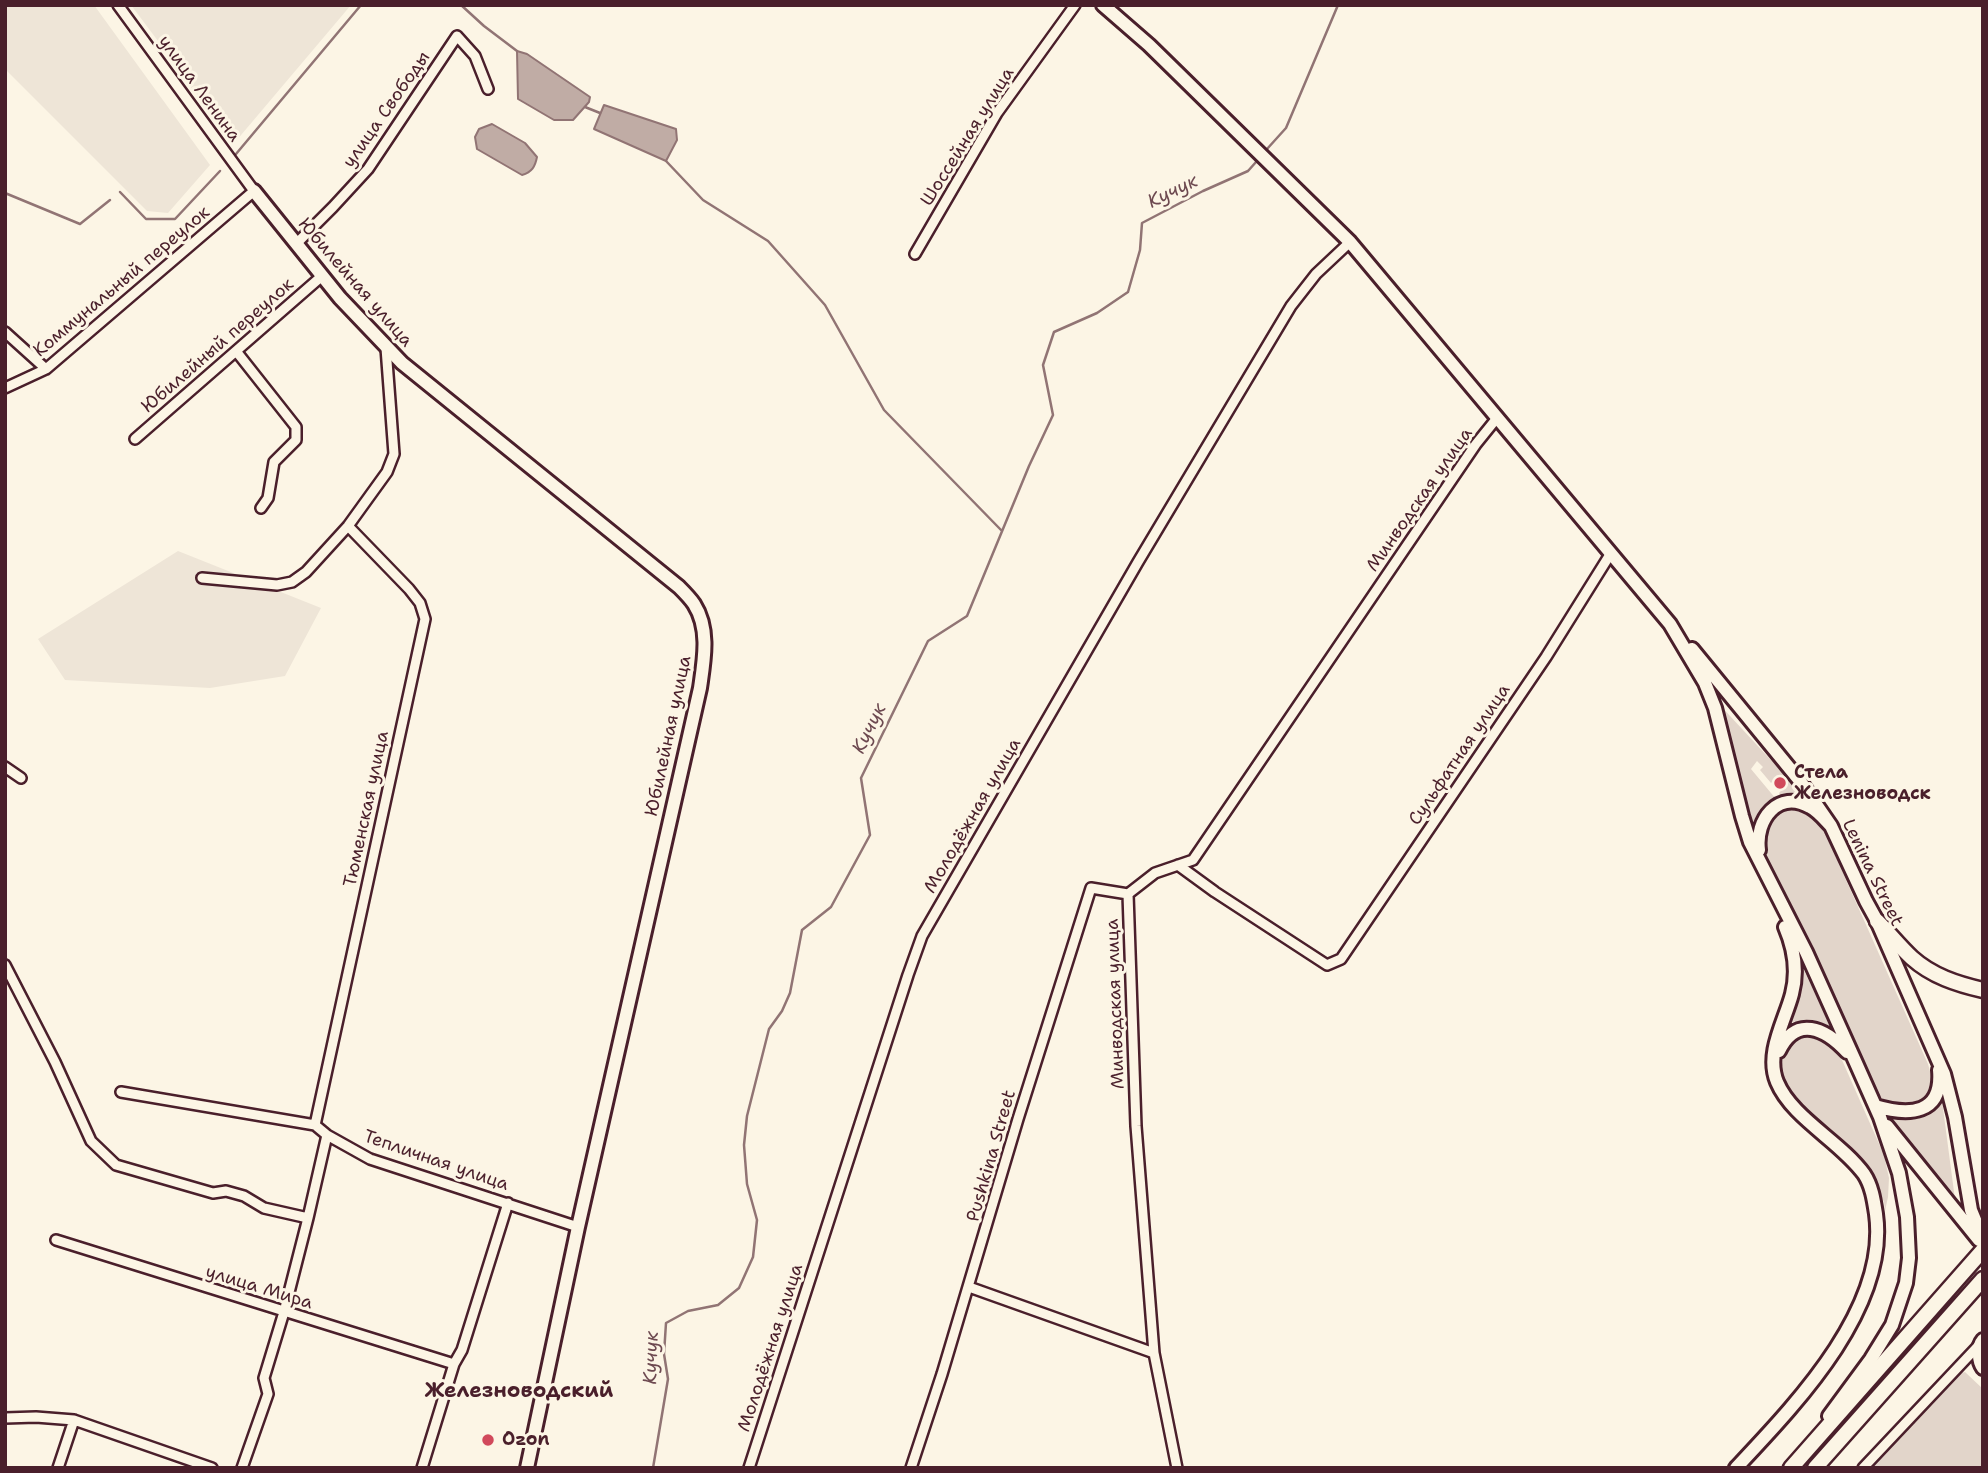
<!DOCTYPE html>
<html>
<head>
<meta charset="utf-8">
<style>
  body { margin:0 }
  #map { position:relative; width:1988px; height:1473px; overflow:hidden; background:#fcf5e5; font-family:"Shantell Sans",sans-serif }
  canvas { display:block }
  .frame { position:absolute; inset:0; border:7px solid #4a1f2b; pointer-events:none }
</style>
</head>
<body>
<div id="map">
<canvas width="1988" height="1473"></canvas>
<div class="frame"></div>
</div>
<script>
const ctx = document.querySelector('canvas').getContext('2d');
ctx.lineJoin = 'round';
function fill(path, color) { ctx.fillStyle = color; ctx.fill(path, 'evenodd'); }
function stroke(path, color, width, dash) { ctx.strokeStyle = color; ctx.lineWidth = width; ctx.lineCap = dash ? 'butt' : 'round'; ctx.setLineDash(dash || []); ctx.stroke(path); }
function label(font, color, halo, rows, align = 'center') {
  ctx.font = font + ' "Shantell Sans",sans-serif'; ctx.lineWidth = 6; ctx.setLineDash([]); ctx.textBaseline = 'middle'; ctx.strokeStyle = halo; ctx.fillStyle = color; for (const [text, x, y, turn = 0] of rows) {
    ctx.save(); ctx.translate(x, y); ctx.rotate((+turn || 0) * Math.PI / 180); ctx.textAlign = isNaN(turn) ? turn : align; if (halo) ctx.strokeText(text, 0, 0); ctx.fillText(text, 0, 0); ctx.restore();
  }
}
fill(new Path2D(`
  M5,5H94L210,165L168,213L147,211L5,69Z
  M131,5H351L236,141L183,78L186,65L170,43L164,49Z
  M178,551L321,608L285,676L210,688L65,680L38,639Z`), '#eee5d7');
fill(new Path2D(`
  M1718,703L1807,799L1794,796H1781L1779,793L1786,785L1778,777L1771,783L1760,770L1763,767L1757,761L1751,769L1776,799L1760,814L1753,828Z
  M1790,807L1810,812L1822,826L1928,1064C1935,1087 1932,1096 1911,1108C1895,1105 1884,1104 1875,1089L1765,852C1761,832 1768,811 1790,807Z
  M1799,960L1833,1031L1812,1021L1786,1022Z
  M1802,1035C1823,1037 1831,1041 1842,1060L1884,1155L1889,1178L1888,1197L1885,1211L1884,1202L1878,1189L1866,1170L1791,1096L1781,1079L1779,1067L1782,1050L1787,1043Z
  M1941,1093L1956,1207L1887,1117C1919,1121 1921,1115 1941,1093Z
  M1965,1372L1983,1389V1468H1865L1953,1376Z`), '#e2d5ca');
const water = new Path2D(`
  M517,51L527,54L590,97L589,102L573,120H554L518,99Z
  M604,105L676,129L677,140L666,161L594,129Z
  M492,124L525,143L537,157C535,167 532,172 522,175L477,149L475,137L479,129Z`);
fill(water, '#c0aca5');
stroke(water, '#917474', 2);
stroke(new Path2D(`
  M461,5L484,26L517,51
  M585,107L600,113
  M1267,149L1286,128L1338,5
  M236,154L361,5
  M666,161L703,200L768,241L825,305L884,410L1002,531
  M120,192L146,219H175L220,171
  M5,193L80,224L110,200
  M653,1468L668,1379L664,1354L666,1323L688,1311L718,1305L739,1288L753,1257L757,1220L747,1184L744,1145L747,1116L769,1029L782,1011L790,993L802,930L831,907L870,835L861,778L928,641L967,616L1029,466L1053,415L1043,365L1054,332L1097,313L1128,292L1140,250L1142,223L1203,191L1248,171L1256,162`), '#917474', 2.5);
const street = new Path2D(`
  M296,244L333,207L368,169L457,36L475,56L488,89
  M915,254L997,113L1075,5
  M5,332L46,369
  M236,351L296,427V440L274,462L268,498L261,508
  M5,388L46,369L254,191L118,5
  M135,439L322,276
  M202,578L277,585L292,582L306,572L348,526L387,472L394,454L386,348
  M5,767L21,778
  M1178,865L1215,892L1327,965L1341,959L1546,657L1611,553
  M1128,894L1155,873L1193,860L1476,444L1497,418
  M1128,894L1136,1126L1154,1353L1177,1468
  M5,965L55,1062L91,1141L116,1165L213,1193L226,1191L244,1196L264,1208L308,1218
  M121,1092L315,1125L327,1135L370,1159L578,1227
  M315,1125L425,619L420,603L409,589L348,526
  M56,1240L454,1364
  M969,1287L1154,1353
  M5,1418L36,1417L74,1420L212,1468
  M58,1468L74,1420
  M242,1468L268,1394L264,1378L284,1312L308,1218L327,1135
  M422,1468L454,1364L462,1350L508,1203
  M749,1468L908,975L922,936L1138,562L1291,306L1316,274L1350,242
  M911,1468L942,1374L1018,1119L1091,888L1128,894
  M1863,1468L1979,1345`);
const secondary = new Path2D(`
  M1103,5L1149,45L1350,242L1670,624L1705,683L1715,708L1742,816L1750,842L1806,952L1856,1063L1880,1117L1899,1173L1907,1217L1909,1258L1906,1283L1892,1325L1871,1359L1829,1416
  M254,191L340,298L402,363L679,587C684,592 690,598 694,604C710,629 704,660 700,688L578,1227L527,1468
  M1692,649L1800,781L1831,826L1866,901L1877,921L1944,1074L1955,1117L1971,1210L1983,1239
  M1759,850C1755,820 1778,789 1810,807C1818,811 1825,820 1831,826
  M1779,1051C1796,1015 1825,1028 1847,1052
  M1875,1106C1909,1116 1943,1115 1939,1070
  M1887,1126L1979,1240
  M1983,1340C1977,1347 1978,1361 1983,1368
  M1736,1468C1796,1404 1889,1308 1876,1214C1874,1201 1872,1186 1864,1174C1840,1141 1792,1118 1777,1082C1765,1053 1785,1021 1792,994C1798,971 1794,948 1785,927`);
const primary = new Path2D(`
  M1877,921C1889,933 1900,947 1912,958C1932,976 1957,984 1983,990
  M1791,1468L1983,1250
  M1815,1468L1983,1279`);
stroke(street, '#4a1f2b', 14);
stroke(secondary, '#4a1f2b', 18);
stroke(primary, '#4a1f2b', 19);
stroke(street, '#fcf5e5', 9);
stroke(secondary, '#fcf5e5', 12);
stroke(primary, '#fcf5e5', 14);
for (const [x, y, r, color] of [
  [1780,783,7,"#d1495b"],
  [488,1440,7,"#d1495b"]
]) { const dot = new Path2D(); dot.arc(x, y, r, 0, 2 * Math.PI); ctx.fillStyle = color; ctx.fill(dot); stroke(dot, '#fcf5e5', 2.5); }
label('18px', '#4a1f2b', '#fcf5e5', [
  ["улица Ленина",199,89,54],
  ["улица Свободы",387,110,-55],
  ["Шоссейная улица",968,137,-58],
  ["Коммунальный переулок",122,282,-40],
  ["Юбилейная улица",355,283,49],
  ["Юбилейный переулок",218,346,-41],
  ["Минводская улица",1420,500,-55],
  ["Юбилейная улица",669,736,-78],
  ["Сульфатная улица",1460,755,-56],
  ["Тюменская улица",367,809,-78],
  ["Молодёжная улица",973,816,-60],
  ["Lenina Street",1872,873,64],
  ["Минводская улица",1116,1004,-92],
  ["Pushkina Street",992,1156,-74],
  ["Тепличная улица",436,1161,19],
  ["улица Мира",259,1288,17],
  ["Молодёжная улица",771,1348,-72]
]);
label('bold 18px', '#4a1f2b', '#fcf5e5', [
  ["Стела",1794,773],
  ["Железноводск",1794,794],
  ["Ozon",502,1440]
], 'left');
label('italic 19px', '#6d4950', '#fcf5e5', [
  ["Кучук",1173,192,-26],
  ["Кучук",870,729,-64],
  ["Кучук",652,1358,-88]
]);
label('bold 21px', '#4a1f2b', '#fcf5e5', [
  ["Железноводский",519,1392]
]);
</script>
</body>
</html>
